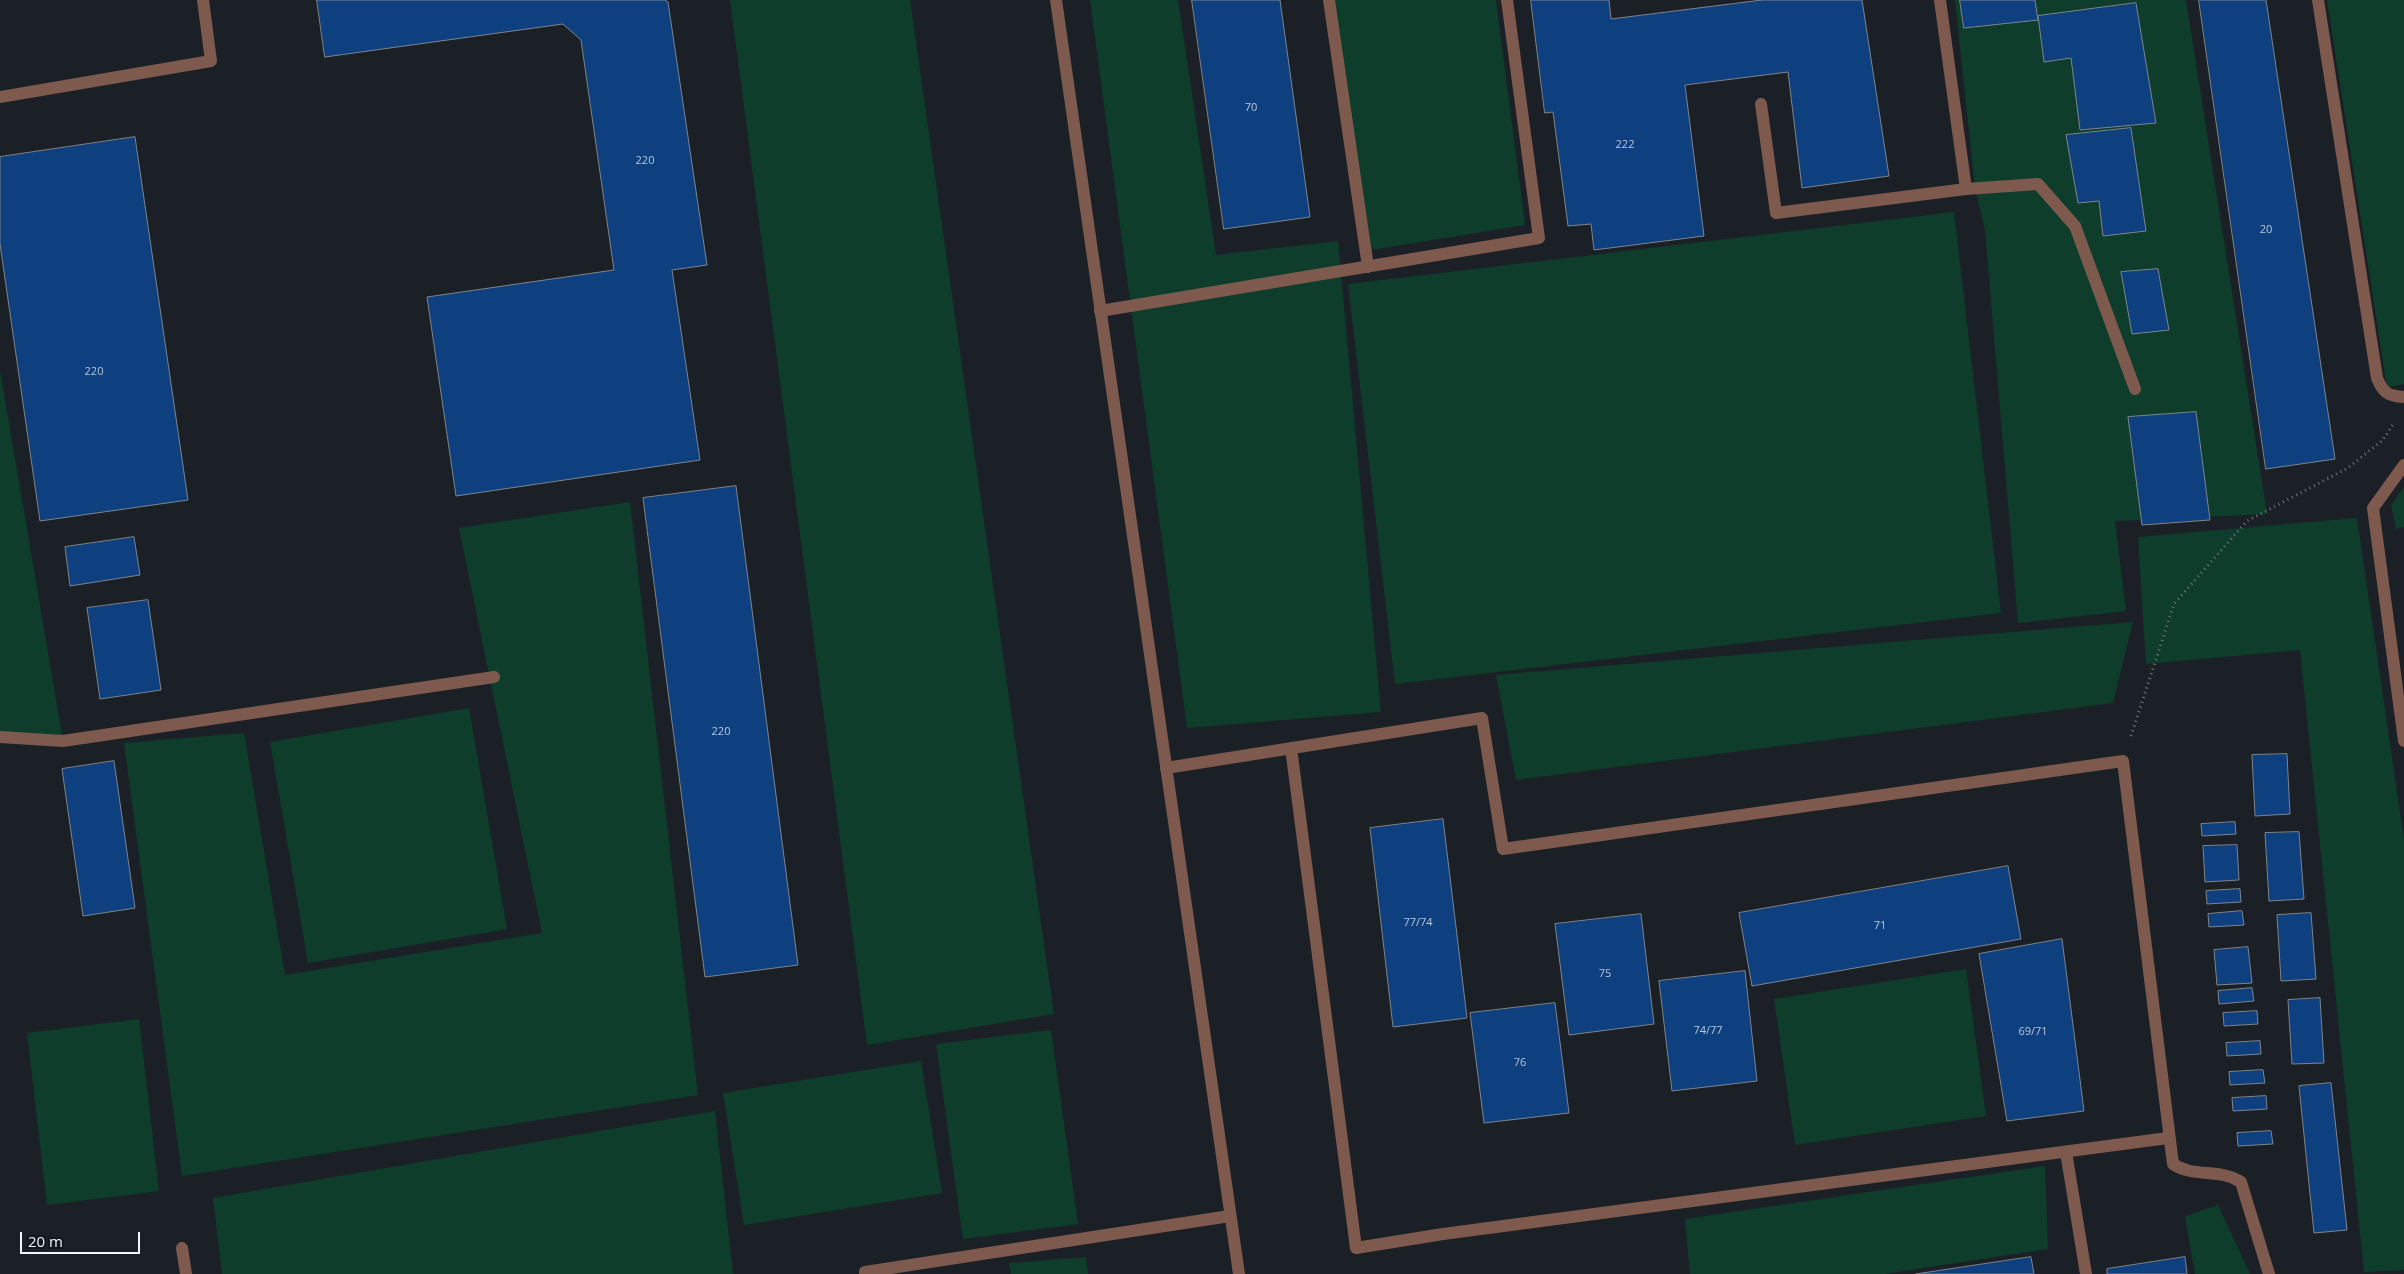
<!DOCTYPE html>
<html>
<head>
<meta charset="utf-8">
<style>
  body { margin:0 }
  #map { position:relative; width:2404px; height:1274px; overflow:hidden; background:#1b2026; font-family:"Open Sans",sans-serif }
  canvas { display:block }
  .scale { position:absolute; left:20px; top:1232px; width:120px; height:22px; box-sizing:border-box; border:2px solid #f1f4f8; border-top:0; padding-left:6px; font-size:15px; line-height:18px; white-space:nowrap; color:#f1f4f8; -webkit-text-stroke:4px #12171d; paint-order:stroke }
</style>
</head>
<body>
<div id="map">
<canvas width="2404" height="1274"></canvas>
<div class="scale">20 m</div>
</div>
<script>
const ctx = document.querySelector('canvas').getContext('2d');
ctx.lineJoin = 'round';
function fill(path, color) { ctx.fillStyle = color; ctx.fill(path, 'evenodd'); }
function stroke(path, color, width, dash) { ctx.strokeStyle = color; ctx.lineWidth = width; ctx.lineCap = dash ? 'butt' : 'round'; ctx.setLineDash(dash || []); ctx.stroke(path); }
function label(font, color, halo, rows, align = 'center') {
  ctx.font = font + ' "Open Sans",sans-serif'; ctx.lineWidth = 5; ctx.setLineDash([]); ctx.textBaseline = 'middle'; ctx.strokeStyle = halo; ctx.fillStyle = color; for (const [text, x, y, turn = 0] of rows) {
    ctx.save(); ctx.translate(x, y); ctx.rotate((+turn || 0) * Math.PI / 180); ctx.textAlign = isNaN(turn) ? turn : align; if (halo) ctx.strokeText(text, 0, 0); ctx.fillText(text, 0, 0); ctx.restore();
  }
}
fill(new Path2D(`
  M730,0H910L1054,1014L867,1045Z
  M1090,0H1178L1216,255L1338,241L1381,712L1187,728Z
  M1331,0H1496L1525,225L1365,251Z
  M1955,0H2186L2267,514L2115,521L2126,611L2018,623L1985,230L1975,188Z
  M2327,0H2404V384L2387,387Z
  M1954,212L2001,613L1395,684L1348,284Z
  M0,370L63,741L0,731Z
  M2404,487V527L2396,529L2391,505Z
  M630,502L698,1095L182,1176L124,743L244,733L285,975L542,933L459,528Z
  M2357,518L2404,840V1270L2364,1272L2300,650L2146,664L2138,537Z
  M2133,622L2113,703L1516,780L1496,675Z
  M469,708L507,929L308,963L270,742Z
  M1966,969L1986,1116L1795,1145L1774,999Z
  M139,1019L159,1191L47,1205L27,1033Z
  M1051,1030L1078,1224L963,1239L936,1044Z
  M921,1061L942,1193L744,1225L723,1093Z
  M715,1111L733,1274H222L213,1198Z
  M2045,1166L2048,1249L1884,1274H1690L1685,1219Z
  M2218,1205L2250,1274H2195L2185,1216Z
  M1086,1257L1088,1274H1011L1009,1263Z`), '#0e3d2c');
const building = new Path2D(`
  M317,0H665L668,2L707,265L672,270L700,460L456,496L427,297L614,270L581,40L563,24L325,57Z
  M1192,0H1280L1310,217L1224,229Z
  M1531,0H1609L1611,19L1762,0H1862L1889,176L1802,188L1788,72L1685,85L1704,236L1594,250L1591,224L1568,226L1553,112L1545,113Z
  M1960,0H2035L2038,20L1964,28Z
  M2199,0H2266L2335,459L2266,469Z
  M2136,3L2156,123L2080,130L2071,58L2044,62L2038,16Z
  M2131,128L2146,231L2103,236L2099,201L2078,203L2066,135Z
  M135,137L188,500L40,521L0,244V157Z
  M2158,269L2169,330L2132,334L2121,272Z
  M2196,412L2210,520L2142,525L2128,417Z
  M736,486L798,965L705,977L643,498Z
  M134,537L140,575L70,586L65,547Z
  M148,600L161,690L100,699L87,608Z
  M2287,754L2290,814L2255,816L2252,755Z
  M114,761L135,908L83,916L62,769Z
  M1443,819L1467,1018L1393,1027L1370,828Z
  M2235,822L2236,834L2202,836L2201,824Z
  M2299,832L2304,899L2269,901L2265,833Z
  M2237,845L2239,880L2205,882L2203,846Z
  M2008,866L2021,939L1752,986L1739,913Z
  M2240,889L2241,902L2207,904L2206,891Z
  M2242,911L2244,925L2209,927L2208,914Z
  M2311,913L2316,979L2281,981L2277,915Z
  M1641,914L1654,1024L1569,1035L1555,924Z
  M2062,939L2084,1111L2007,1121L1979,954Z
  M2248,947L2252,983L2217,985L2214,950Z
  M1745,971L1757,1081L1672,1091L1659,981Z
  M2252,988L2254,1001L2219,1004L2218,991Z
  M2320,998L2324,1063L2292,1064L2288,1000Z
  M1555,1003L1569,1113L1484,1123L1470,1013Z
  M2257,1011L2258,1024L2224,1026L2223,1013Z
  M2260,1041L2261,1054L2227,1056L2226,1043Z
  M2263,1070L2265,1083L2230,1085L2229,1072Z
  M2331,1083L2347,1230L2314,1233L2299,1086Z
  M2266,1096L2267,1109L2233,1111L2232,1098Z
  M2271,1131L2273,1144L2238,1146L2237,1133Z
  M2031,1257L2034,1274H1916Z
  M2185,1257L2187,1274H2107V1269Z`);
fill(building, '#0e3f7e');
stroke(building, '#7e848c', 1);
stroke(new Path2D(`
  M2131,736L2174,604L2247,521L2348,468L2383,440L2394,423`), '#70757a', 3, [1, 4]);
stroke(new Path2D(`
  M1329,0L1368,267
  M2318,0L2377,378C2383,393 2388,396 2404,397
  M0,97L211,61L203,0
  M1761,104L1776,213L1966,189L1940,0
  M1966,189L2038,184L2075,226L2135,389
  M1100,311L1539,238L1507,0
  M2404,465L2373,508L2404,741
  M0,737L63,741L494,677
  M1291,748L1356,1248L1443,1234L2168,1138
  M1166,768L1482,718L1503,849L2123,761L2173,1164C2193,1178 2220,1168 2241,1182L2269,1274
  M2066,1152L2086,1274
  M182,1248L186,1274
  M865,1274V1272L1230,1216`), '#7e594d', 12);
stroke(new Path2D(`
  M1056,0L1239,1274`), '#7e594d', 12);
label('11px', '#b8c7da', null, [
  ["70",1251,108],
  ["222",1625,145],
  ["220",645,161],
  ["20",2266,230],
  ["220",94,372],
  ["220",721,732],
  ["77/74",1418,923],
  ["71",1880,926],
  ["75",1605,974],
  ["74/77",1708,1031],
  ["69/71",2033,1032],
  ["76",1520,1063]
]);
</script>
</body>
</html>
